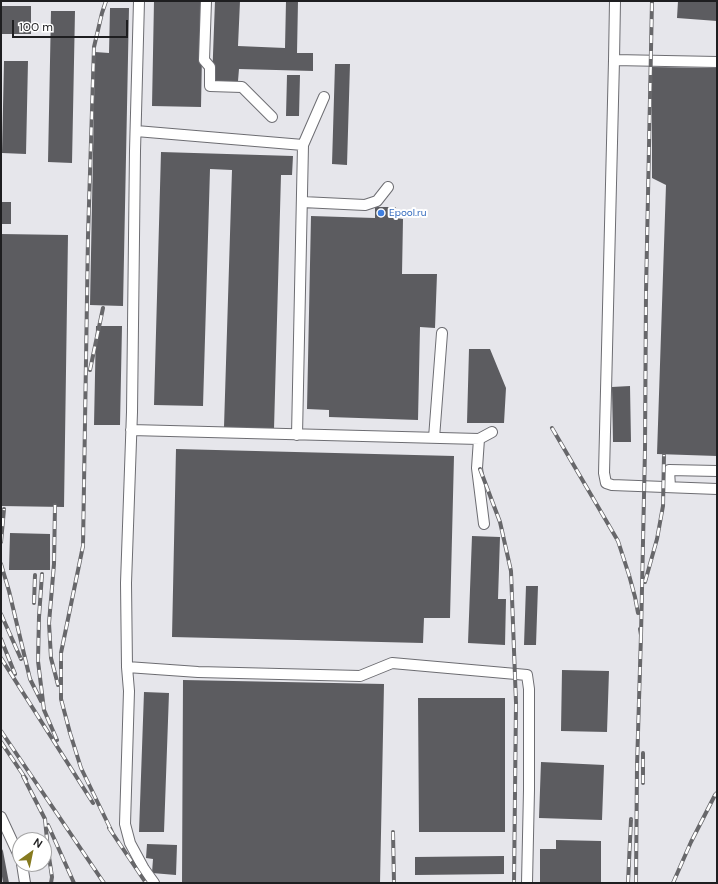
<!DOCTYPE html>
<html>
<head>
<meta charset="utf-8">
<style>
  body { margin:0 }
  #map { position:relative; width:718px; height:884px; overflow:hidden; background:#e6e6eb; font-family:"DM Sans",sans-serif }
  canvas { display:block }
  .frame { position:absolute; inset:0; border:2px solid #1e1e20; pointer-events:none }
  .north { position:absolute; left:12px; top:832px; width:40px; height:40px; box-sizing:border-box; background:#fff; border:1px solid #a5a5a6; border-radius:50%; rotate:33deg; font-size:11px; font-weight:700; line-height:16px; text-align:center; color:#1e1e20 }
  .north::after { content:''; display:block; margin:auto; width:14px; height:18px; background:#867a1f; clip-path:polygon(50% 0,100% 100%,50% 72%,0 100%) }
  .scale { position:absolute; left:12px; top:20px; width:116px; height:18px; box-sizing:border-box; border:2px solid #1e1e20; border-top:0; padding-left:5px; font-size:12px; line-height:14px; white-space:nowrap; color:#1e1e20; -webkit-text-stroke:3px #fff; paint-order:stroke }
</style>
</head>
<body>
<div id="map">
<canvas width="718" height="884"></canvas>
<div class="frame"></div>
<div class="north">N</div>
<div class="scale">100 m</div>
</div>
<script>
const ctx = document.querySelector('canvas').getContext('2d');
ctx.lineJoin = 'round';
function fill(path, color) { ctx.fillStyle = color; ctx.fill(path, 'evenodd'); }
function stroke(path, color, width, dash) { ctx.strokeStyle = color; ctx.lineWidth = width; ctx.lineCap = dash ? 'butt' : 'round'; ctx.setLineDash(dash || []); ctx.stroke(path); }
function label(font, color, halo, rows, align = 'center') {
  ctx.font = font + ' "DM Sans",sans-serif'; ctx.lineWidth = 4; ctx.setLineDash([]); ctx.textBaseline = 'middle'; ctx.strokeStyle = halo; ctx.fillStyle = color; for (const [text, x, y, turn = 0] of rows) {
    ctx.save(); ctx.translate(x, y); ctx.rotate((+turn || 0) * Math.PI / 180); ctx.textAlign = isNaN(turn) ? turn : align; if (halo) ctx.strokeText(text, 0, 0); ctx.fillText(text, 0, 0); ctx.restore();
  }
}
fill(new Path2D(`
  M154,1H203L201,107L152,106Z
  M215,1H240L238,46L285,48L286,1H298L297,53H313V71L239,69L238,81H212Z
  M678,1H717V21L677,18Z
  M1,6H31V34H1Z
  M110,8H129L123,306L90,305L95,52L109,53Z
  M51,11H75L72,163L48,162Z
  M4,61H28L26,154L2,153Z
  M335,64H350L347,165L332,164Z
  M652,67L717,68V456L657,454L666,185L652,178Z
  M287,75H300L299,116H286Z
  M161,152L293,156L292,175H281L274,429L224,427L232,170L210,169L203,406L154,405Z
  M1,202H11V224H1Z
  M375,207H396V218L403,219L402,274H437L435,328L420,327L418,420L329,417V410L307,409L311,216L375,218Z
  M1,234L68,235L64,507L1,506Z
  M96,326H122L120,425H94Z
  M469,349H490L506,388L504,423H467Z
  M630,386L631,442H613L612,387Z
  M176,449L454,456L450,618H424L423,643L172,637Z
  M10,533L50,534V570H9Z
  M472,536L500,537L498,599H506L505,645L468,643Z
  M526,586H538L536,645H524Z
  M562,670L609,671L607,732L561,731Z
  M183,680L384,684L380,883H182Z
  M144,692L169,693L164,832H139Z
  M418,698H505V832H419Z
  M541,762L604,765L602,820L539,818Z
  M556,840L601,841V883H540V849H556Z
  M147,844L177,845L176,875L152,873L153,859L146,858Z
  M1,847L3,851L9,883H3L1,870Z
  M504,856V874L415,875V857Z`), '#5c5c60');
const minor = new Path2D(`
  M139,1L135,151L132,412L126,583L127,667L129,691L125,824L130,843L144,869L154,883
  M206,1L204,60L210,67V86L242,87L272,117
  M615,1L614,60L604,473L606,483L612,485L717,489
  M614,60L717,62
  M136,131L303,145L297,435
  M303,145L324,97
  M302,202L365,205L377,201L388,187
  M131,430L479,439L477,468L484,524
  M434,438L442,333
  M479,439L492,432
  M670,487L669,470L717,471
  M127,667L198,672L360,676L392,663L527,675L529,689V790L527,883
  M1,817L20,858
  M22,864L25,883`);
stroke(minor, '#6d6d72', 12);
stroke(minor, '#fff', 10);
const rail = new Path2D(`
  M106,1L102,13L94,47L88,236L83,546L61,653V699L70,733L81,768L112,832
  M90,370L103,308
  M552,428L618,541L629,575L635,597L638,613
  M480,469L500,522L511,571L516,703L514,883
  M55,505L54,564L49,623L51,658L58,685
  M1,542L4,509
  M1,564L9,591L30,679L41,701
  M42,574L39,617L38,661L44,710L57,740
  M645,582L657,539L663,506L664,455
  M34,603L35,575
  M1,614L21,659
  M641,635L645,449L646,292L652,1
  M1,639L15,674
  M1,658L93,803
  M1,731L104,883
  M1,742L26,779
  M23,776L45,819L48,850L52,877L51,883
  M643,783V753
  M48,825L74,883
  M109,828L146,883
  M393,832L394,883
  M628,883L631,819
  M636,883L637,766L641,635L640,629
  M673,883L691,842L715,795L717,793`);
stroke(rail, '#67676a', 4);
stroke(rail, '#fff', 2.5, [8]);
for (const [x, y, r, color] of [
  [381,213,4,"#3f7fe0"]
]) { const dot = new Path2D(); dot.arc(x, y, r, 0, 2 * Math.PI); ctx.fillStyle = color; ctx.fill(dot); stroke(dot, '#fff', 1.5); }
label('10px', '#366cbe', '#fff', [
  ["Epool.ru",389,213]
], 'left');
</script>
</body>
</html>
